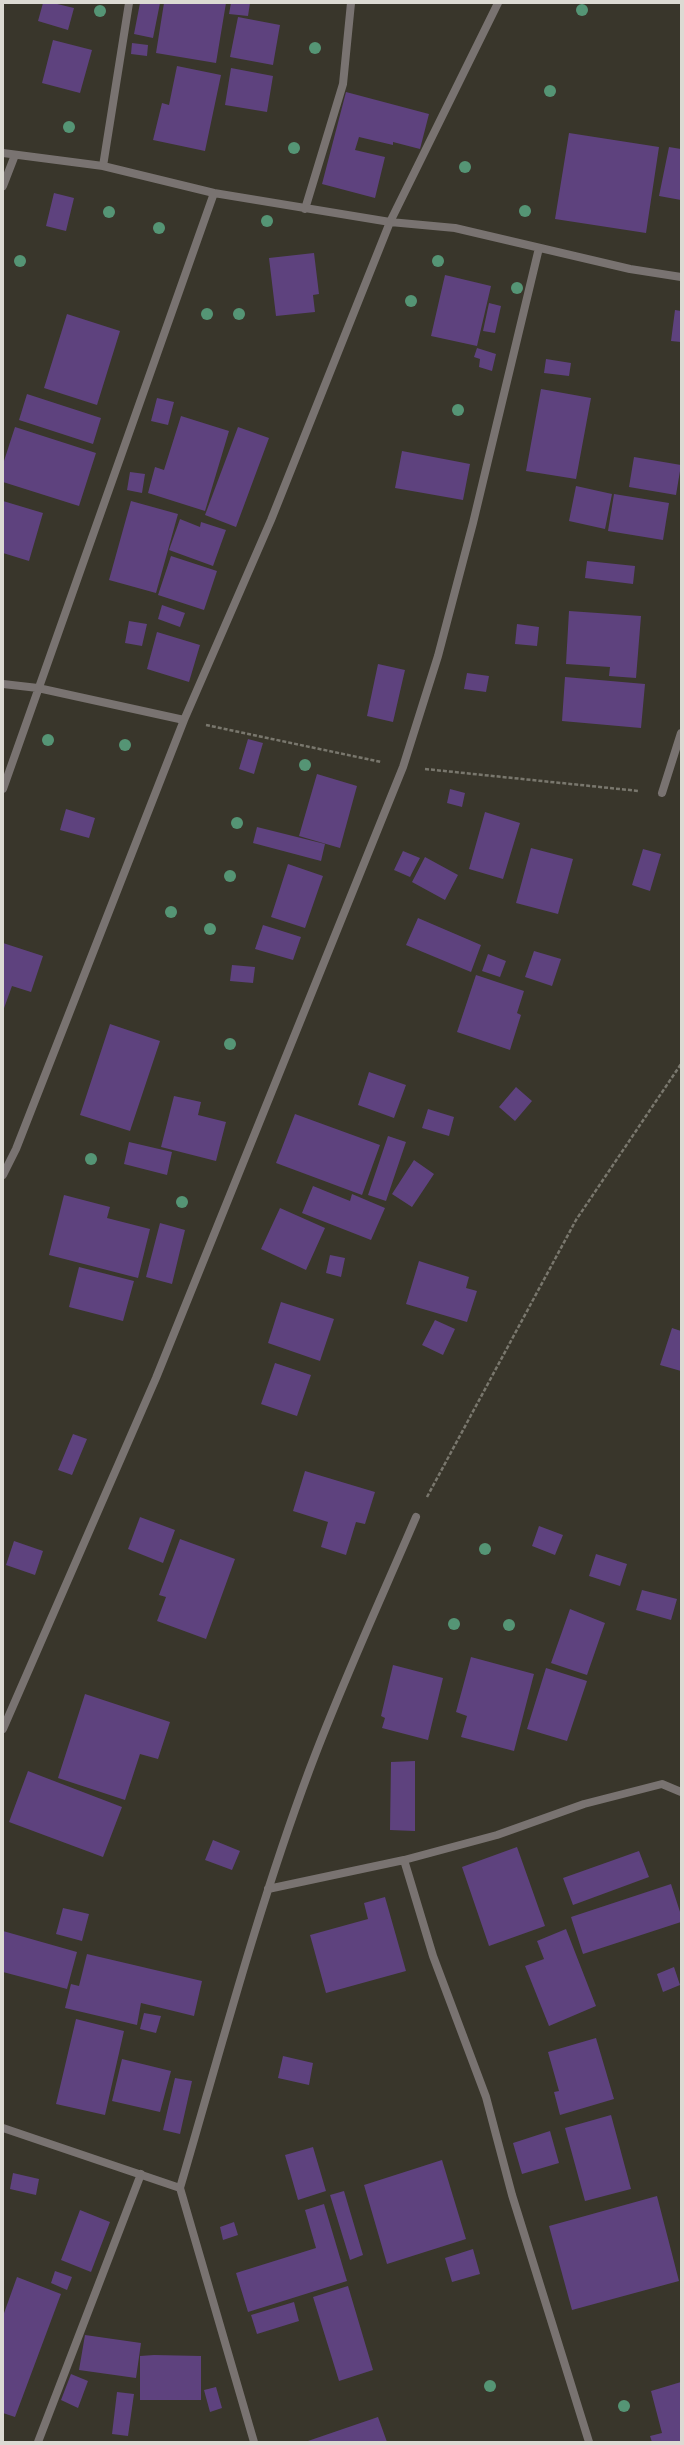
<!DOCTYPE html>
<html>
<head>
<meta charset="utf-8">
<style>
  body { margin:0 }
  #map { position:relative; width:684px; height:2445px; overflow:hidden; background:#39362b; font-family:Manrope,sans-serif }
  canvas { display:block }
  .frame { position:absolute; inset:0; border:4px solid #dcdad3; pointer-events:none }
</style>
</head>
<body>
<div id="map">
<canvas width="684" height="2445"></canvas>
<div class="frame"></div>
</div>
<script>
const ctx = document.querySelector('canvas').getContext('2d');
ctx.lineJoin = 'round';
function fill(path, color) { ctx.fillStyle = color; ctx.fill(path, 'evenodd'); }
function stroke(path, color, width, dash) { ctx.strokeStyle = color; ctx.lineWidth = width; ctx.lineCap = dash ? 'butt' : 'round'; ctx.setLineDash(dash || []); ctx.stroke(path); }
fill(new Path2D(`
  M43,3H53L74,8L68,30L38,21Z
  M140,3H160L153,38L134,34Z
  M164,3H226L216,63L156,53Z
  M231,3H250L248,16L229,14Z
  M238,17L280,25L273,65L230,57Z
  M53,40L92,50L80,93L42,83Z
  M132,43L148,45L147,56L131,54Z
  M177,66L221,75L205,151L153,140L162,103L169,105Z
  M231,68L273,76L267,112L225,105Z
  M346,92L429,114L420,149L393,142V145L359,137L355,150L385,157L375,198L322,184Z
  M569,133L659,147L646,233L555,219Z
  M669,147L681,149V200L659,196Z
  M54,193L74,198L66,231L46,226Z
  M314,253L319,294L313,295L315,312L276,316L269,258Z
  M445,275L491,286L477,346L431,336Z
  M489,303L501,306L495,333L483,331Z
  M675,310L681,311V342L671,341Z
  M67,314L120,331L97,405L44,388Z
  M477,348L496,354L492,371L479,367L480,359L474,357Z
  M546,359L571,363L569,376L544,373Z
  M541,389L591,398L576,479L526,471Z
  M27,394L101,418L93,444L19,420Z
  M157,398L174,402L168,425L151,421Z
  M181,416L229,431L205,511L148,493L155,467L164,470Z
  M15,427L96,453L79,506L3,482V464Z
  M238,427L269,438L236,527L205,515Z
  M402,451L470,464L463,500L395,488Z
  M634,457L681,465L676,495L629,487Z
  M130,472L145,474L142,493L127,490Z
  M576,486L612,494L605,529L569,521Z
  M614,494L669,503L663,540L608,531Z
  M3,501L43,513L29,561L3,553Z
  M131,501L178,514L156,593L109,580Z
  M180,519L200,527L201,522L226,530L213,566L169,550Z
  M171,556L217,571L204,610L158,595Z
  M587,561L635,566L633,584L585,578Z
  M162,605L185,613L180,627L158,619Z
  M569,611L641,616L636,678L609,676L610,667L566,664Z
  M129,621L147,624L142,646L125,643Z
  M517,624L539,627L537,646L515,644Z
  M157,632L200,645L189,682L147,669Z
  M378,664L405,670L393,722L367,716Z
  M467,673L489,676L486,692L464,689Z
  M565,677L645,684L641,728L562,721Z
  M248,739L263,743L254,774L239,769Z
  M317,774L357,786L340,848L299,836Z
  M450,789L465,793L462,807L447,803Z
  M66,809L95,818L89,838L60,830Z
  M485,812L520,823L503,879L469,869Z
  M257,827L325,844L321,861L253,843Z
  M531,848L573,859L558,914L516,903Z
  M643,849L661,854L650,891L632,885Z
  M403,851L420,858L410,877L394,870Z
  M425,857L458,875L445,900L412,882Z
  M288,864L323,876L305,928L271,917Z
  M418,918L481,945L471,972L406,945Z
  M263,925L301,937L293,960L255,949Z
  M3,943L43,956L31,992L12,986L3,1011Z
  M534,951L561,959L552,986L525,977Z
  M488,954L506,961L500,977L482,971Z
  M232,965L255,967L253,983L230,981Z
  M476,975L524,991L517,1013L521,1015L510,1050L457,1032Z
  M110,1024L160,1041L130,1131L80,1115Z
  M369,1072L406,1085L394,1118L358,1105Z
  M516,1087L532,1101L515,1121L499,1107Z
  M174,1096L201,1102L198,1115L226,1122L216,1161L161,1147Z
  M428,1109L454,1117L449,1136L422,1128Z
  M295,1114L380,1145L362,1195L276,1163Z
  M388,1136L406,1142L386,1201L368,1195Z
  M129,1142L172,1152L167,1175L124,1164Z
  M414,1160L434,1174L412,1207L392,1194Z
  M313,1186L350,1201L352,1194L385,1208L371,1240L302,1213Z
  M64,1195L110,1207L107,1218L150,1229L138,1278L49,1255Z
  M280,1208L325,1228L306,1270L261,1249Z
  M160,1223L185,1230L172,1284L146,1277Z
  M330,1255L345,1258L341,1277L326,1273Z
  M419,1261L469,1277L466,1288L477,1291L467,1322L406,1304Z
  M79,1267L134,1281L123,1321L69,1307Z
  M281,1302L334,1319L320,1361L268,1343Z
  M435,1320L455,1329L443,1355L422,1345Z
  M672,1328L681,1331V1371L660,1365Z
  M275,1363L311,1375L297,1416L261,1404Z
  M73,1434L87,1439L72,1475L58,1470Z
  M305,1471L375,1492L365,1524L356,1522L346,1555L321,1547L328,1522L293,1511Z
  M140,1517L175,1530L163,1563L128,1549Z
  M539,1526L563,1535L555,1555L532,1546Z
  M180,1539L235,1559L206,1639L157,1621L166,1597L159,1595Z
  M14,1541L43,1551L35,1575L6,1565Z
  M596,1554L627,1564L620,1586L589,1576Z
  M642,1590L677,1599L671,1620L636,1610Z
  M570,1609L605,1623L587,1675L551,1663Z
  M471,1657L534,1674L514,1751L461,1737L467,1716L456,1712Z
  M393,1665L443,1678L428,1740L382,1728L385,1718L381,1716Z
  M546,1668L587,1681L567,1741L527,1729Z
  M85,1694L170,1722L158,1759L140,1754L125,1800L58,1778Z
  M415,1761V1831L390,1830L391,1762Z
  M28,1771L122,1807L103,1857L9,1822Z
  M213,1840L240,1851L232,1870L205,1860Z
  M517,1847L545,1926L489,1946L462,1867Z
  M639,1851L649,1877L573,1905L563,1878Z
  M671,1884L681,1915V1922L583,1954L571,1917Z
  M385,1897L406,1971L326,1993L310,1935L368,1919L364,1903Z
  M63,1908L89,1914L82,1941L56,1934Z
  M566,1929L596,2006L549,2026L525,1966L544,1959L537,1941Z
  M3,1931L77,1952L67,1989L3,1972Z
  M87,1954L202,1981L194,2016L141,2003L137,2025L65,2008L71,1984L79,1986Z
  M674,1967L680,1985L663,1992L657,1974Z
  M144,2013L161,2016L156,2033L140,2029Z
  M76,2019L124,2031L105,2115L56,2104Z
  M596,2038L614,2099L560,2115L554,2092L559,2091L548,2052Z
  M283,2056L313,2063L309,2085L278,2078Z
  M122,2059L171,2071L160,2112L112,2101Z
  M175,2078L192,2081L180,2134L163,2130Z
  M611,2115L631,2189L585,2201L565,2128Z
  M550,2131L559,2163L522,2174L513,2143Z
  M313,2147L326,2191L298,2200L285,2155Z
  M442,2160L466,2239L387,2264L364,2185Z
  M13,2173L39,2179L36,2195L10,2189Z
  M344,2191L363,2255L350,2260L330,2195Z
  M657,2196L679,2281L572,2310L549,2226Z
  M324,2204L347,2281L248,2312L236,2273L316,2248L305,2210Z
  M80,2210L110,2222L91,2272L61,2260Z
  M234,2222L238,2235L223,2240L220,2227Z
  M473,2249L480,2274L452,2282L445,2258Z
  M55,2271L72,2277L67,2290L51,2283Z
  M17,2277L61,2294L15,2417L3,2413V2316Z
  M348,2286L373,2370L339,2381L313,2297Z
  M294,2302L299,2321L257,2334L251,2315Z
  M85,2335L141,2343L136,2378L79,2370Z
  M154,2355L201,2356V2400H140V2356Z
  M71,2374L88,2381L78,2408L61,2400Z
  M681,2382V2442H652L650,2436L662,2433L651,2391Z
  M216,2387L222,2408L210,2412L204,2390Z
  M117,2392L134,2394L128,2436L112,2434Z
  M378,2417L387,2442H305Z`), '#5e427e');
stroke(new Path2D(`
  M206,725L381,762
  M425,769L639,791
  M427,1497L576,1220L681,1064`), '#79776d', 2.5, [4, 2]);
stroke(new Path2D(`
  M3,153L103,166L214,193L390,222L455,228L630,269L681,277
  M103,166L129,3
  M3,186L15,155
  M305,209L343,84L351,3
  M3,684L38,688L184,720
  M3,789L214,193
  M662,793L681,733
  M3,1175L16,1149L184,720L271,520L390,222L498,3
  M3,1729L156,1378L403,767L438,656L473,523L539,248
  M404,1860L497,1835L584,1804L662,1784L681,1792
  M268,1889L404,1860L433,1956L486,2097L512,2195L589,2442
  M3,2128L180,2188L254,2442
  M180,2188C221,2048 258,1908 309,1771C341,1685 380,1601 416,1517
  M38,2442L141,2174`), '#797371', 8);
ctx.fillStyle = '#559575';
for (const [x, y] of [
  [582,10],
  [100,11],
  [315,48],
  [550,91],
  [69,127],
  [294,148],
  [465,167],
  [525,211],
  [109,212],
  [267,221],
  [159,228],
  [20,261],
  [438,261],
  [517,288],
  [411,301],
  [207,314],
  [239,314],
  [458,410],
  [48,740],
  [125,745],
  [305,765],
  [237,823],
  [230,876],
  [171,912],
  [210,929],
  [230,1044],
  [91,1159],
  [182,1202],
  [485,1549],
  [454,1624],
  [509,1625],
  [490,2386],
  [624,2406]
]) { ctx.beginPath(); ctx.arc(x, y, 6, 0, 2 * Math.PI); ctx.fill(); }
</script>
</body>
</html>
